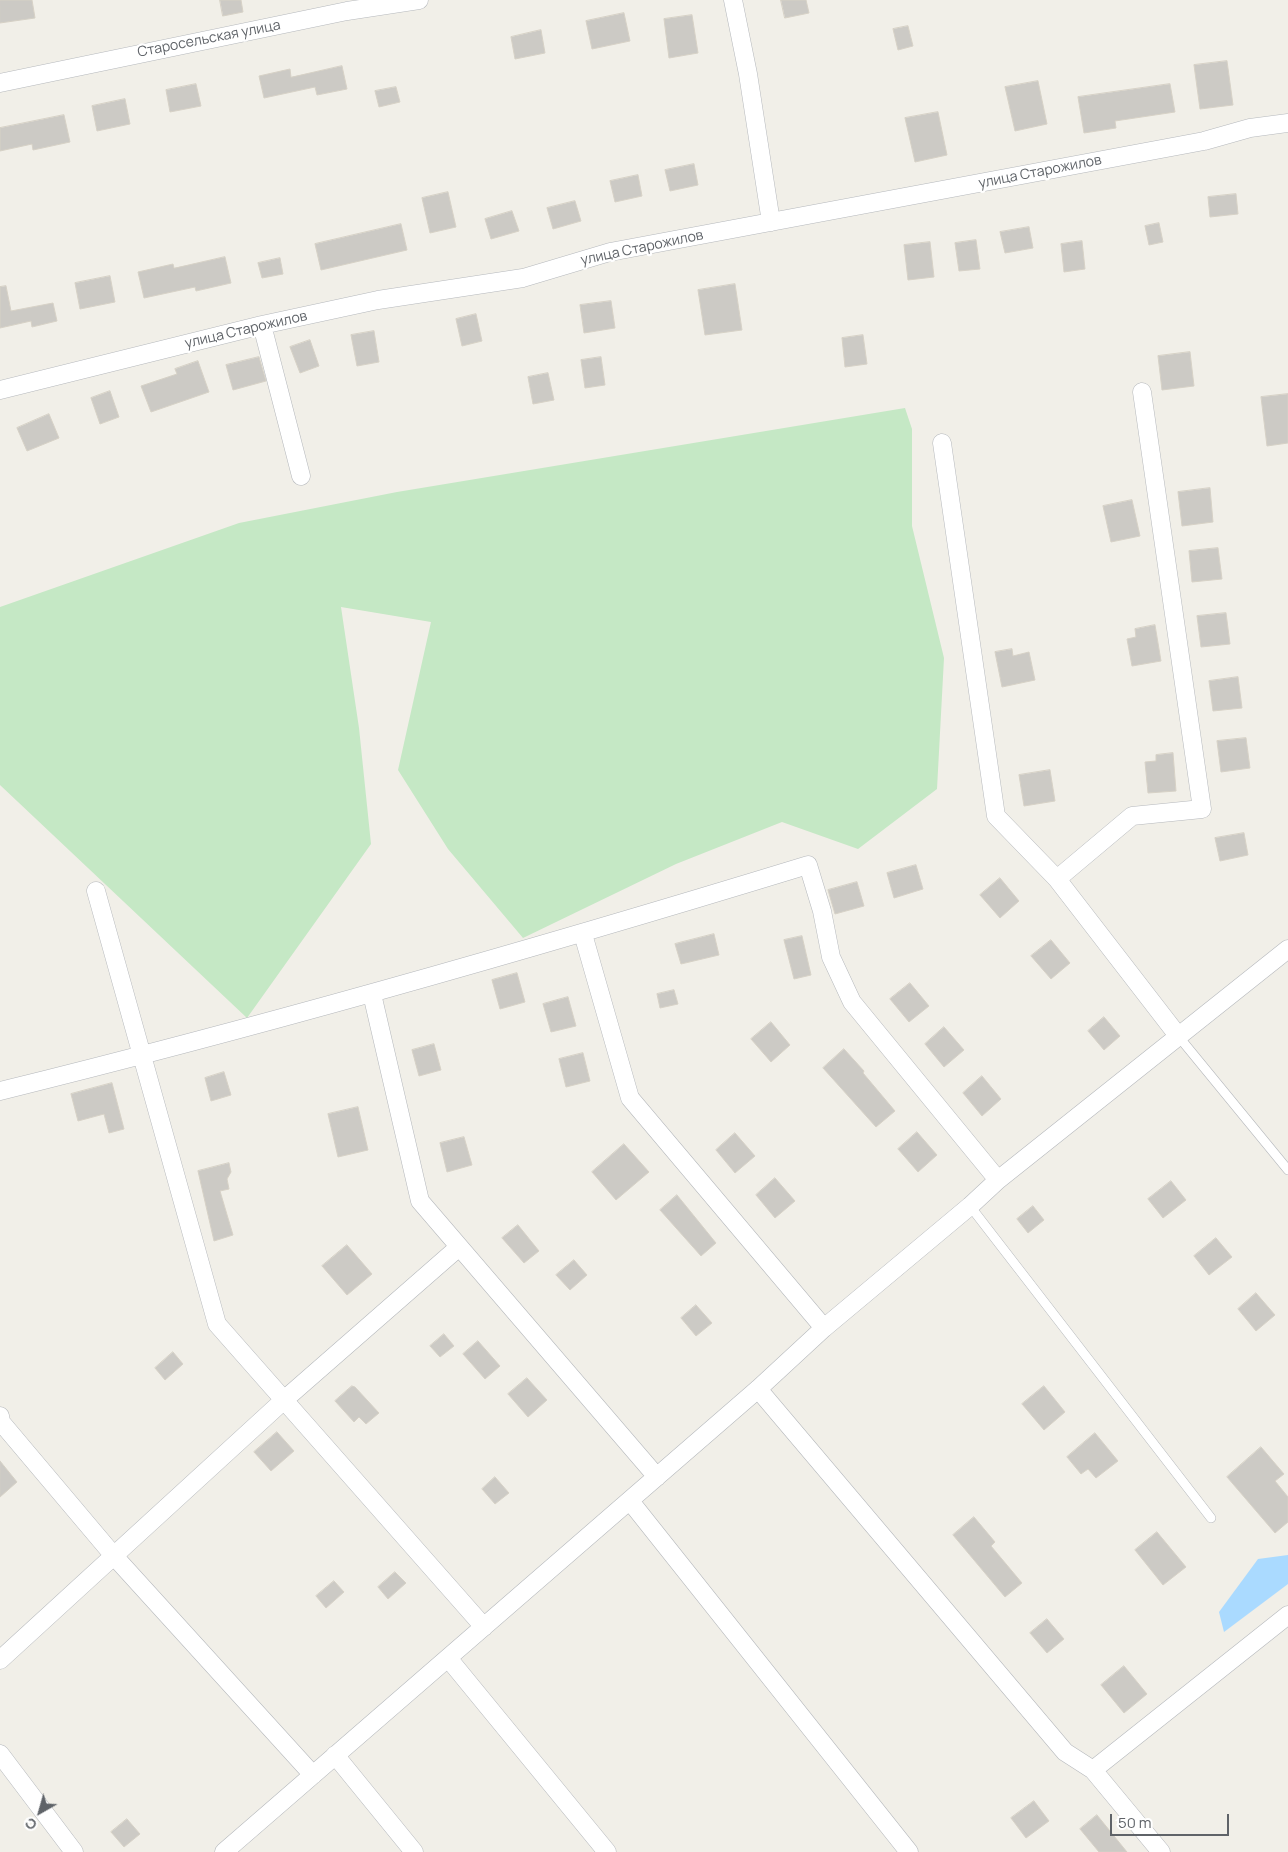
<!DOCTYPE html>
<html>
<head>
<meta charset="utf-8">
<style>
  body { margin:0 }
  #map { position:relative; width:1288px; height:1852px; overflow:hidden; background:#f1efe8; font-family:Manrope,sans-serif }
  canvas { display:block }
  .north { position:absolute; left:15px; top:1787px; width:50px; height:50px; -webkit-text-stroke:4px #fff; paint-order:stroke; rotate:218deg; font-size:14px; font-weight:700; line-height:20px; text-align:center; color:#5f6368 }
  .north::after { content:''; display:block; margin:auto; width:18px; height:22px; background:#5f6368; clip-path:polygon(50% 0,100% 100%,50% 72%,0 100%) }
  .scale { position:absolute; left:1110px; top:1814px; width:119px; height:22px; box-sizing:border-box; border:2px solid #5f6368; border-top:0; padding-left:6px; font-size:15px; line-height:18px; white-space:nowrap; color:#5f6368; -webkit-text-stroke:4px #fff; paint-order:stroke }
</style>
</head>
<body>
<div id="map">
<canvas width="1288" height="1852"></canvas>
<div class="north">С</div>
<div class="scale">50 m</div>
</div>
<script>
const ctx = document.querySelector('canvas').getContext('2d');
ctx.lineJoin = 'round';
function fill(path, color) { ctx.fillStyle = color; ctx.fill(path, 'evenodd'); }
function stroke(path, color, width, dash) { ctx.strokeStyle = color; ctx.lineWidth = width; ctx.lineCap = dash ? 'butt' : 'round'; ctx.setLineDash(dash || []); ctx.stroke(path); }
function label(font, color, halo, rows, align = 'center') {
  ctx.font = font + ' Manrope,sans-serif'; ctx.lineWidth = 4.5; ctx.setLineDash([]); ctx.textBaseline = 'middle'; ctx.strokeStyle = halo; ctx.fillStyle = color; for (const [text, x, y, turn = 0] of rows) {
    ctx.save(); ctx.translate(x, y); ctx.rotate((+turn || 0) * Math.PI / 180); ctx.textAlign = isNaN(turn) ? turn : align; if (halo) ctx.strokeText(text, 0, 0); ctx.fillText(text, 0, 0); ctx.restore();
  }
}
fill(new Path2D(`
  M905,408L912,429V526L944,658L937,789L858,849L782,822L676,864L523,938L448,849L398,770L431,622L341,607L359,728L371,844L247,1018L0,785V607L239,523L397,492Z`), '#c5e8c5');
fill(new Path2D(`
  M1288,1555V1584L1224,1632L1219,1612L1258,1559Z`), '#aadaff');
const building = new Path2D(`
  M0,0H32L35,18L0,23Z
  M220,0H241L243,12L223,16Z
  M781,0H806L809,13L785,18Z
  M624,13L630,41L592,49L586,21Z
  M692,15L698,53L669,58L664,19Z
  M908,26L913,46L898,50L893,29Z
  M541,30L545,53L515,59L511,37Z
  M1227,61L1233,105L1200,109L1194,65Z
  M342,66L347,89L317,95L315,87L264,98L259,76L290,69L291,77Z
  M1038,81L1047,124L1015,131L1005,87Z
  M196,84L201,106L170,112L166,90Z
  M1170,84L1175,112L1115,121L1116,128L1084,133L1078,97Z
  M396,87L400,102L379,107L375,91Z
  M125,99L130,124L97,131L92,106Z
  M938,112L947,155L915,162L905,118Z
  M64,115L70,142L33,150L32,144L0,151V128Z
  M694,164L698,185L670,191L665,170Z
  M638,175L642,196L615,202L610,181Z
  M448,192L456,227L430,233L422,198Z
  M1236,194L1238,214L1210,217L1208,197Z
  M575,201L581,221L553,229L547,208Z
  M512,211L519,231L491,239L485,219Z
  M1159,223L1163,242L1149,245L1145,226Z
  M401,224L407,250L321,270L315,244Z
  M1029,227L1033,248L1005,253L1000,232Z
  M976,240L980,269L959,271L955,243Z
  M1082,241L1085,269L1064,272L1061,244Z
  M930,242L934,277L908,280L904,245Z
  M225,257L231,283L196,291L195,287L144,298L138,272L173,264L174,268Z
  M280,258L283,274L262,278L258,263Z
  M110,276L115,302L80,309L75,283Z
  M735,284L742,330L705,335L698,290Z
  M6,286L11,311L53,303L57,321L32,327L31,321L0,328V287Z
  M611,301L615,328L584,333L580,305Z
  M476,314L482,341L462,346L456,319Z
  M374,331L379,362L357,366L351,335Z
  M863,335L867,364L845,367L842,338Z
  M310,340L319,366L300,373L290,347Z
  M1190,352L1194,386L1162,390L1158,356Z
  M259,357L266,381L233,390L226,365Z
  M601,357L605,385L585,388L581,360Z
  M198,361L209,392L151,412L141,386L177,374L175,369Z
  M548,373L554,400L533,404L528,377Z
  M110,391L119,417L100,424L91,398Z
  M1288,394V443L1267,446L1261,397Z
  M49,414L59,438L27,451L17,428Z
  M1210,488L1213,522L1182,526L1178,492Z
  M1132,500L1140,536L1111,542L1103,506Z
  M1218,548L1222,579L1192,582L1189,551Z
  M1226,613L1230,644L1201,647L1197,616Z
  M1155,625L1161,661L1132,666L1127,639L1136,637L1135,629Z
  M1012,649L1013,656L1029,652L1035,680L1002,687L995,652Z
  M1238,677L1242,708L1213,711L1209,681Z
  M1246,738L1250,768L1221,772L1217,741Z
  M1173,753L1176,791L1148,793L1145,762L1156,761V755Z
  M1050,770L1055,801L1024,806L1019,775Z
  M1244,833L1248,855L1220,861L1215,838Z
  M916,865L923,889L894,898L887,873Z
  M1000,878L1019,901L1000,918L980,895Z
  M857,882L864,906L835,914L828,890Z
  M714,934L719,955L681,964L675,944Z
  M802,936L811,975L794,979L784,940Z
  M1051,940L1070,963L1051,979L1031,956Z
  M517,973L525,1002L500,1009L492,980Z
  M910,983L929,1006L909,1022L890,999Z
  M674,990L678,1004L660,1008L657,994Z
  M568,997L576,1026L551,1032L543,1004Z
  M1104,1017L1120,1036L1104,1050L1088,1031Z
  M771,1022L790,1045L771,1062L751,1039Z
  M944,1027L964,1050L944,1067L925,1044Z
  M434,1044L441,1070L419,1076L412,1050Z
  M844,1049L864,1071L863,1073L895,1111L876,1127L823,1068Z
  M583,1053L590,1081L566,1087L559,1059Z
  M224,1072L231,1095L211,1101L205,1078Z
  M982,1076L1001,1099L982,1116L963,1093Z
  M112,1083L124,1129L109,1133L104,1114L78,1121L71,1094Z
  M358,1107L368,1150L338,1157L328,1114Z
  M917,1132L937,1155L918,1172L898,1149Z
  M735,1133L755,1156L735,1173L716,1150Z
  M464,1137L472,1165L447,1172L440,1143Z
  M624,1144L649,1172L616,1200L592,1172Z
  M229,1163L231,1172L227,1179L229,1189L220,1191L233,1235L214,1241L198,1171Z
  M775,1178L795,1201L775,1218L756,1195Z
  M1171,1181L1186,1200L1163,1218L1148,1199Z
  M677,1195L716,1243L701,1256L660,1210Z
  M1033,1206L1044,1220L1028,1233L1017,1219Z
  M518,1225L539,1251L524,1263L502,1238Z
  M1216,1238L1232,1257L1209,1275L1194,1256Z
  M347,1245L372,1274L347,1295L322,1266Z
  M574,1260L587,1275L570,1290L556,1275Z
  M1256,1293L1275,1315L1256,1331L1238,1309Z
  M696,1305L712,1323L696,1336L681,1318Z
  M444,1334L454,1346L440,1357L430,1346Z
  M478,1341L500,1366L485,1379L463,1354Z
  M173,1352L183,1364L165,1380L155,1368Z
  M527,1378L547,1400L528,1417L508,1394Z
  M352,1386L355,1387L379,1413L366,1424L359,1417L354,1422L335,1401Z
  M1044,1386L1065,1412L1044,1430L1022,1404Z
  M277,1432L294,1451L271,1471L254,1452Z
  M1095,1433L1118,1461L1096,1478L1088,1469L1081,1474L1067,1457Z
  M1261,1447L1284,1474L1275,1481L1288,1497V1522L1275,1533L1227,1477Z
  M0,1461L17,1482L0,1497Z
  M495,1477L509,1493L495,1504L482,1489Z
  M974,1517L995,1542L991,1546L1022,1583L1005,1597L953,1535Z
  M1157,1532L1186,1567L1163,1585L1135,1550Z
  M395,1572L406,1583L388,1599L378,1587Z
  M334,1581L344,1592L326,1608L316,1596Z
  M1047,1619L1064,1639L1047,1653L1030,1633Z
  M1124,1666L1147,1694L1124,1713L1101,1685Z
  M1034,1801L1049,1821L1026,1838L1011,1818Z
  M1097,1815L1127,1852H1099L1080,1829Z
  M127,1819L140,1834L124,1847L111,1832Z`);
fill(building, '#cccac5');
stroke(building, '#d6d1c6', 1);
const lane = new Path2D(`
  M1179,1037L1288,1170
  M970,1206L1211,1518`);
const street = new Path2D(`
  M733,0L748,74L771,222
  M0,83L347,11L419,0
  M262,325L301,476
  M0,390L262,325L378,300L523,278L610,252L1204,141L1250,128L1288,123
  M942,443L996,816L1057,879L1179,1037
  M1057,879L1132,816L1202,809L1142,392
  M96,891L217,1324L484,1627
  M583,934L630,1098L824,1328
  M372,994L420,1201L657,1477
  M0,1091C272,1024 540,947 808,865L822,911L831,957L852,1002L998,1180
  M758,1389L1065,1752L1093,1770L1161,1852
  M0,1416L1,1422L114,1556L313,1775
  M630,1501L909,1852
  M448,1658L607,1852
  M0,1660L284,1400L459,1247
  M0,1754L74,1852
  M335,1755L414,1852
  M1093,1770L1288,1615
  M224,1852L758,1389L824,1328L970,1206L998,1180L1288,949`);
stroke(lane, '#b5b8bc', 10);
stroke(street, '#b5b8bc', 19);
stroke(lane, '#fff', 9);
stroke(street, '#fff', 18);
label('14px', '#5f6368', '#fff', [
  ["Старосельская улица",209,39,-11],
  ["улица Старожилов",1040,172,-11],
  ["улица Старожилов",642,248,-12],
  ["улица Старожилов",246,330,-13]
]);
</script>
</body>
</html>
